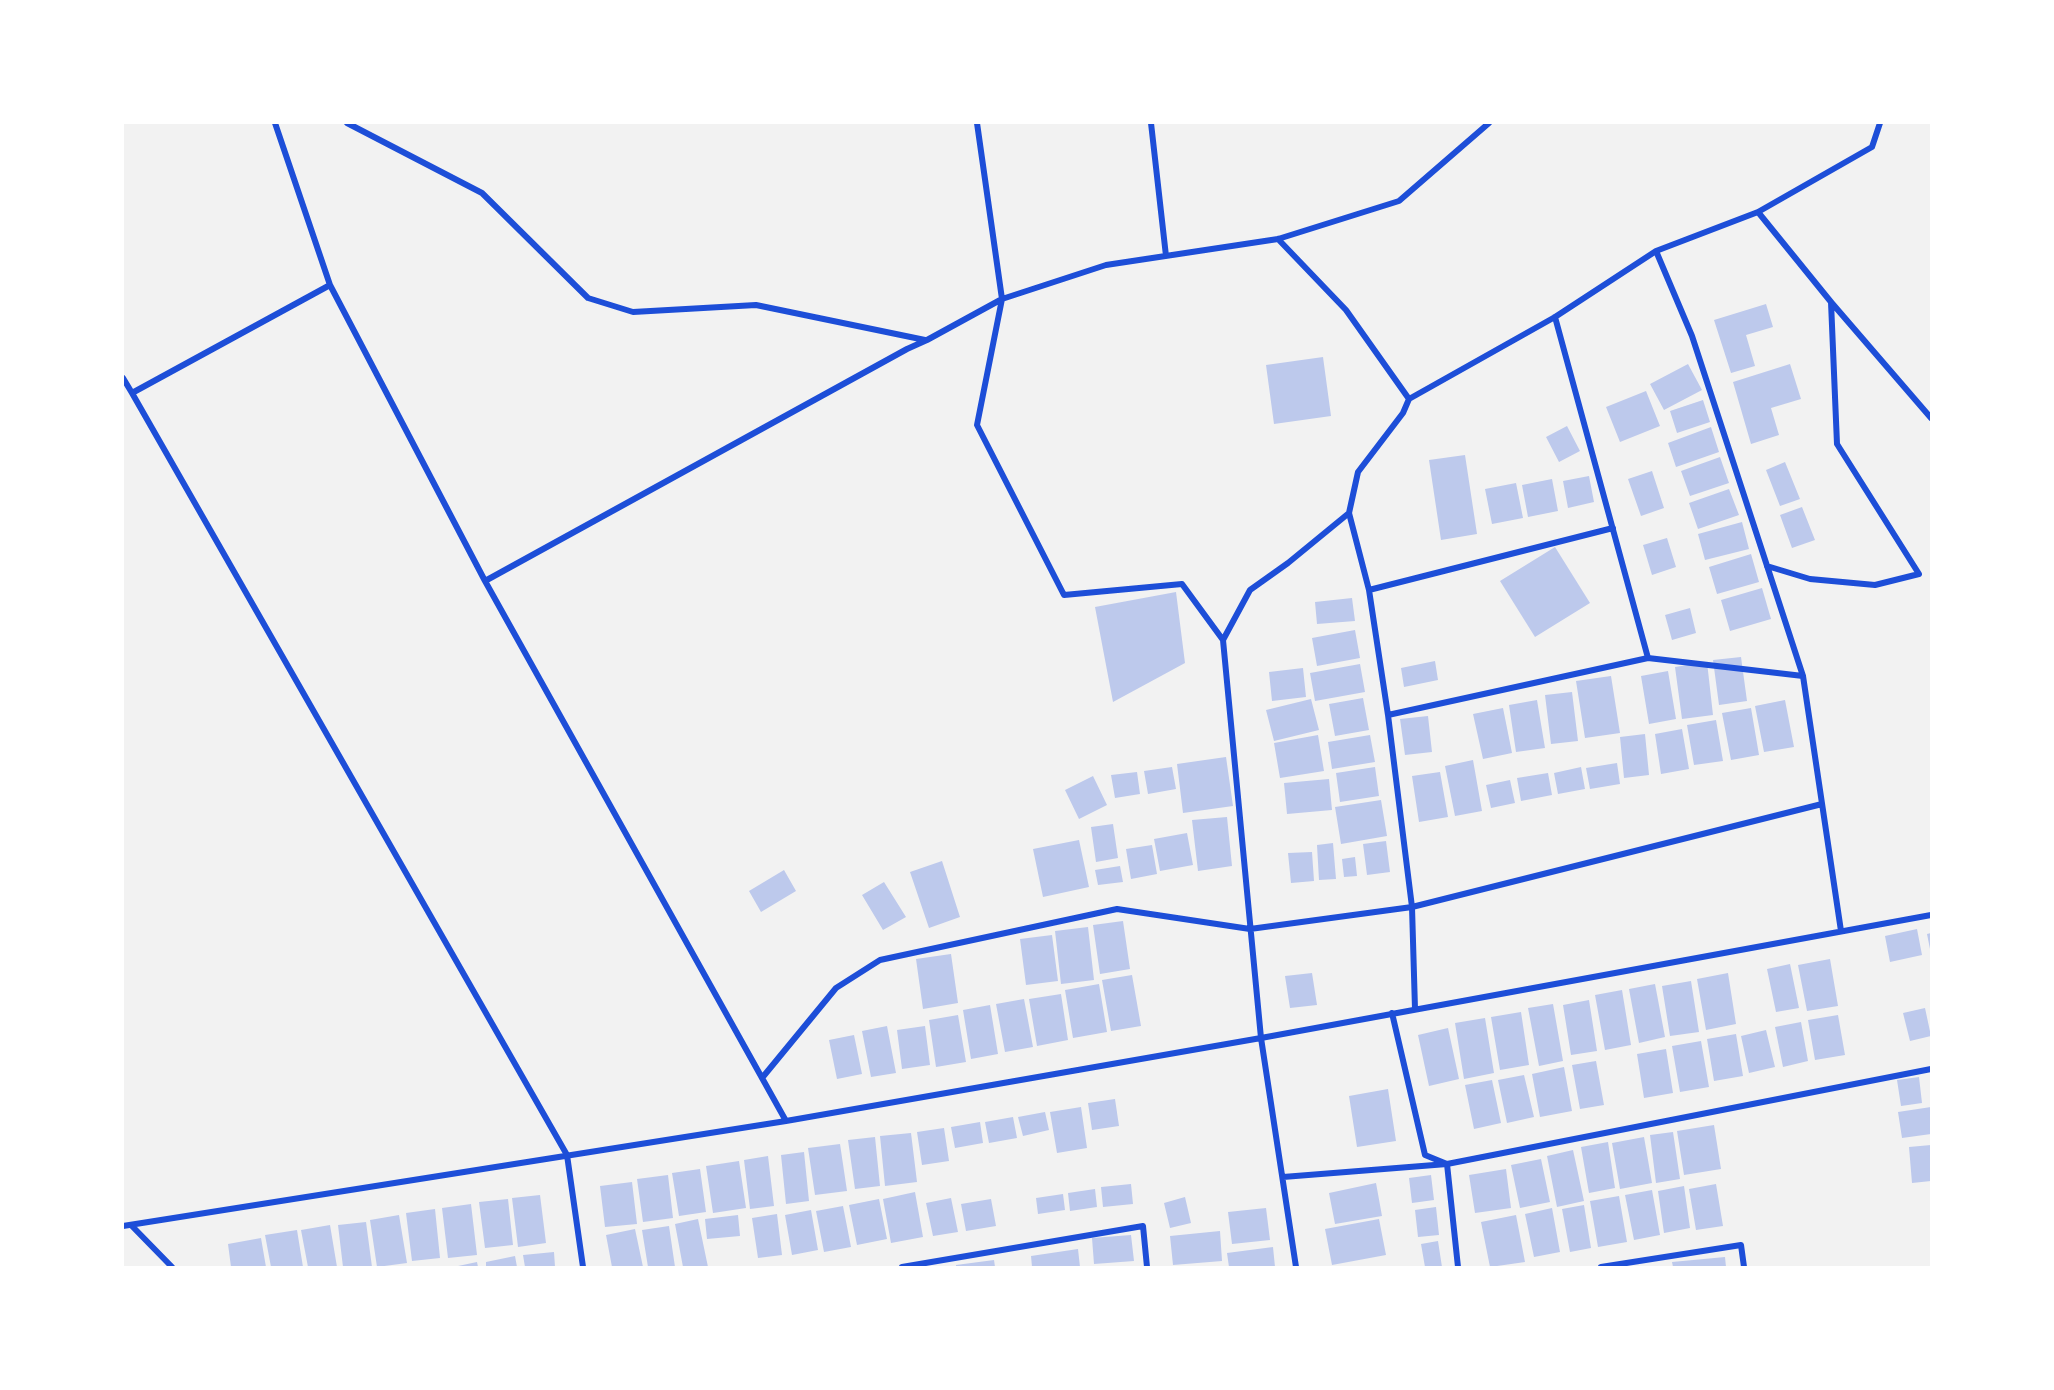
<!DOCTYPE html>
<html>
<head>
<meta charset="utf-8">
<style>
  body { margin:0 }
  #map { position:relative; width:2054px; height:1390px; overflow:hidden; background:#f2f2f2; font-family:"Asap Condensed",sans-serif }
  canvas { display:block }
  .frame { position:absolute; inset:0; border:124px solid #fff; pointer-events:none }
</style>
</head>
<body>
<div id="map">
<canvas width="2054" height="1390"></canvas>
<div class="frame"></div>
</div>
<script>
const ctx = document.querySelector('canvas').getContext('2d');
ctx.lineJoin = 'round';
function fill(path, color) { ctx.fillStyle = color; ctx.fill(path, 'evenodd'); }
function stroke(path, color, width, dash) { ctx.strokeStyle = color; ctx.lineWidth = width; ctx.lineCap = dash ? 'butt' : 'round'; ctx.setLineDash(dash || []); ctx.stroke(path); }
fill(new Path2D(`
  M1766,304L1773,327L1746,335L1755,366L1731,373L1714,320Z
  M1323,357L1331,416L1274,424L1266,365Z
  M1688,364L1702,390L1664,410L1650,384Z
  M1790,364L1801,399L1771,408L1779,435L1751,444L1733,382Z
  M1646,391L1660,426L1620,442L1606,407Z
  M1703,400L1710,422L1677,433L1670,411Z
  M1567,426L1580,451L1559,462L1546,437Z
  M1711,427L1719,452L1676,467L1668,443Z
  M1465,455L1477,534L1441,540L1429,460Z
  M1720,457L1729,483L1690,496L1681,471Z
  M1785,462L1800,499L1780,506L1766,470Z
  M1652,471L1664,508L1641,516L1628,479Z
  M1589,476L1594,502L1568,508L1563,481Z
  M1552,479L1558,511L1528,517L1522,485Z
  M1516,483L1523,518L1492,524L1485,489Z
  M1729,489L1739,515L1698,529L1689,503Z
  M1802,507L1815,540L1792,548L1780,515Z
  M1742,522L1749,549L1705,560L1698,534Z
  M1667,538L1676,567L1652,575L1643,545Z
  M1555,547L1590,603L1535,637L1500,581Z
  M1751,554L1759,582L1717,594L1709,567Z
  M1762,588L1771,619L1730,631L1721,600Z
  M1176,592L1185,663L1113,702L1095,607Z
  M1352,598L1355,621L1317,624L1315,602Z
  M1690,608L1696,633L1672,640L1665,615Z
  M1355,630L1360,658L1317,666L1312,638Z
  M1741,657L1747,701L1719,705L1713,660Z
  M1435,661L1438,680L1404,687L1401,668Z
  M1707,662L1713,715L1682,719L1675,667Z
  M1360,664L1365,692L1315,701L1310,673Z
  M1303,668L1306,697L1272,701L1269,672Z
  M1668,671L1676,719L1649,724L1641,676Z
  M1611,676L1620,733L1585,738L1576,681Z
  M1572,692L1578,741L1551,744L1545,695Z
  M1363,698L1369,730L1335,736L1329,704Z
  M1311,699L1319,730L1274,741L1266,710Z
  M1537,700L1545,748L1516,752L1509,705Z
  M1785,700L1794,747L1764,752L1755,706Z
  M1503,708L1512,753L1483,759L1473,714Z
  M1751,708L1759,755L1731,760L1722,713Z
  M1428,716L1432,752L1405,755L1400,719Z
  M1716,720L1723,761L1694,765L1687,725Z
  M1682,729L1689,769L1661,774L1655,734Z
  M1645,734L1649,775L1624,778L1620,737Z
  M1318,735L1324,771L1280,778L1274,743Z
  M1370,735L1375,762L1332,769L1328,742Z
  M1226,757L1233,806L1183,813L1177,764Z
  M1473,760L1482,811L1455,816L1445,766Z
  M1617,763L1620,784L1590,789L1586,768Z
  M1172,767L1176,789L1148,794L1144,771Z
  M1375,767L1379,796L1340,802L1336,773Z
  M1581,767L1585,789L1558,794L1554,773Z
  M1137,772L1140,794L1115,798L1111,775Z
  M1440,772L1448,817L1419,822L1412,776Z
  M1548,773L1552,795L1521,801L1517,778Z
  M1093,776L1107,805L1079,819L1065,790Z
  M1329,779L1332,810L1287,814L1284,783Z
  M1510,780L1515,803L1491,808L1486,785Z
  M1381,800L1387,836L1341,844L1335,807Z
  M1227,817L1232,866L1198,871L1192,820Z
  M1113,824L1118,858L1096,862L1091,827Z
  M1187,833L1193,865L1160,871L1154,839Z
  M1079,840L1089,887L1043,897L1033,849Z
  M1386,841L1390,872L1367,875L1363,844Z
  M1333,843L1336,879L1319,880L1317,845Z
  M1152,845L1157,874L1131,879L1126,849Z
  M1312,852L1314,881L1291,883L1288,853Z
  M1355,857L1357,876L1344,877L1342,859Z
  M942,861L960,917L929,928L910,872Z
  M1120,866L1123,882L1098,885L1095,870Z
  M784,870L796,891L761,912L749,891Z
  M884,882L906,917L883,930L862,895Z
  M1123,921L1130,969L1100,974L1093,925Z
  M1088,927L1094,980L1061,984L1055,931Z
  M1917,929L1922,955L1890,962L1885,936Z
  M1931,933V949H1930L1927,934Z
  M1052,935L1058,981L1026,985L1020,939Z
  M951,954L958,1003L923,1009L916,959Z
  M1830,959L1838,1006L1807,1011L1798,965Z
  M1790,964L1799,1008L1776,1012L1767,969Z
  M1312,973L1317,1005L1290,1008L1285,976Z
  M1728,973L1736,1024L1706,1030L1697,979Z
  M1132,975L1141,1026L1111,1031L1102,980Z
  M1691,981L1699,1032L1670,1036L1662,986Z
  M1099,984L1107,1032L1073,1038L1065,990Z
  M1655,984L1665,1037L1639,1043L1629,989Z
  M1622,990L1631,1045L1605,1050L1595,995Z
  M1061,994L1068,1040L1037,1046L1029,999Z
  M1024,999L1033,1047L1005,1052L996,1004Z
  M1589,1000L1597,1051L1571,1055L1563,1005Z
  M1553,1004L1563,1061L1539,1066L1528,1008Z
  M990,1005L998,1054L971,1059L963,1010Z
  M1925,1008L1931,1036L1910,1041L1903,1013Z
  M1521,1012L1529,1065L1500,1070L1491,1017Z
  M958,1015L966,1062L936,1067L929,1020Z
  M1838,1015L1845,1055L1815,1060L1808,1020Z
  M1485,1018L1494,1073L1464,1079L1455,1023Z
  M1801,1022L1808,1061L1783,1067L1775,1027Z
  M887,1026L896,1073L871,1077L862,1031Z
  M925,1026L930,1065L902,1069L897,1030Z
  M1448,1028L1459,1079L1429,1086L1418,1035Z
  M1766,1030L1775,1067L1749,1073L1741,1036Z
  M1736,1034L1743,1076L1714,1081L1707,1039Z
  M854,1035L862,1074L837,1079L829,1040Z
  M1701,1041L1709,1087L1680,1092L1672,1046Z
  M1666,1049L1673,1093L1644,1098L1637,1054Z
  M1596,1061L1604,1105L1580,1109L1572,1065Z
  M1564,1067L1572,1111L1540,1117L1532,1074Z
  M1524,1075L1534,1117L1507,1123L1498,1080Z
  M1919,1077L1922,1103L1901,1106L1897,1080Z
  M1492,1080L1501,1123L1474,1129L1465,1085Z
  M1388,1089L1396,1141L1357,1147L1349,1096Z
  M1115,1099L1119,1126L1092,1130L1088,1103Z
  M1081,1107L1087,1148L1057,1153L1050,1112Z
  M1931,1107V1134L1902,1138L1898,1112Z
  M1045,1112L1049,1130L1023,1136L1018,1117Z
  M1013,1117L1017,1138L989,1143L985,1122Z
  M980,1122L983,1143L955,1148L951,1127Z
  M1714,1125L1721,1169L1684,1175L1677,1131Z
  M944,1128L949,1161L922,1165L917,1132Z
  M1673,1132L1680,1179L1656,1183L1650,1135Z
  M911,1133L917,1182L885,1186L880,1136Z
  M875,1137L880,1186L855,1189L848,1140Z
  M1644,1137L1652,1183L1620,1189L1612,1143Z
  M1608,1142L1615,1188L1589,1193L1581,1147Z
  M840,1144L847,1191L815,1195L808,1148Z
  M1931,1145V1181L1912,1183L1909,1147Z
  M1573,1150L1584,1201L1557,1207L1547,1156Z
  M804,1152L809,1201L786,1204L781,1155Z
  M768,1156L774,1206L750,1209L744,1160Z
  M1541,1159L1550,1202L1520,1208L1511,1165Z
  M739,1161L746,1208L713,1213L706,1166Z
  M700,1169L706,1212L679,1216L672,1173Z
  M1506,1169L1511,1208L1475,1213L1469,1175Z
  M668,1175L673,1218L643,1222L637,1179Z
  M1431,1175L1434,1200L1412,1203L1409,1178Z
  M632,1182L637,1224L605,1227L600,1186Z
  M1376,1183L1382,1216L1335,1224L1329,1193Z
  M1131,1184L1133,1204L1103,1207L1101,1187Z
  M1716,1184L1723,1226L1696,1230L1689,1189Z
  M1684,1186L1690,1228L1664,1233L1658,1191Z
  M1095,1189L1097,1207L1070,1211L1068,1193Z
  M1652,1190L1660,1235L1634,1240L1625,1195Z
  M915,1192L923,1237L891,1243L883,1199Z
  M1063,1194L1065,1210L1038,1214L1036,1198Z
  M540,1195L546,1243L518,1247L512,1198Z
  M1619,1196L1627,1242L1598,1247L1590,1201Z
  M1185,1197L1191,1223L1170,1228L1164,1203Z
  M951,1198L958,1232L933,1236L926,1203Z
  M508,1199L513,1245L485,1248L479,1202Z
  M879,1199L887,1239L857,1245L849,1205Z
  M991,1199L996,1226L966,1231L961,1204Z
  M471,1204L477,1255L448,1258L442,1208Z
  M1584,1205L1591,1248L1570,1252L1562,1209Z
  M843,1206L851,1247L824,1252L816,1211Z
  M1436,1207L1439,1235L1418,1237L1415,1210Z
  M1266,1208L1270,1240L1232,1244L1228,1212Z
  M1552,1208L1560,1252L1534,1257L1525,1214Z
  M435,1209L440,1258L412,1261L406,1213Z
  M811,1210L818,1250L792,1255L785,1215Z
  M777,1214L782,1255L758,1258L752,1218Z
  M399,1215L407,1263L377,1267L370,1220Z
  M738,1215L740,1236L707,1239L705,1219Z
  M1516,1215L1525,1262L1490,1267L1481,1222Z
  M698,1219L708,1267H683L675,1224Z
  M1379,1219L1386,1255L1332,1265L1325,1229Z
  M366,1222L372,1267H343L338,1225Z
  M330,1225L337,1267H308L301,1230Z
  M669,1226L675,1267H648L642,1230Z
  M635,1229L643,1267H612L606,1235Z
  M297,1230L303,1267H271L265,1235Z
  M1220,1231L1222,1261L1173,1265L1170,1236Z
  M1131,1235L1134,1261L1094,1264L1092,1238Z
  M261,1238L266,1267H231L228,1244Z
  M1438,1241L1442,1267H1425L1421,1244Z
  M1273,1247L1275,1267H1229L1227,1253Z
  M1078,1249L1080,1267H1032L1031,1256Z
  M554,1252L555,1267H525L523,1255Z
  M515,1256L517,1267H486V1262Z
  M1725,1257L1726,1267H1673L1672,1262Z
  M994,1260L995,1267H956V1265Z
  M477,1262L478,1267H458V1266Z`), '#bdc9ec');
stroke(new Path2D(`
  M347,123L482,193L588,298L633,312L756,305L925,340
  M977,123L1002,299L977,425L1064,595L1182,584L1223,640L1250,590L1288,563L1349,513L1358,472L1403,413L1409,399L1346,310L1278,239
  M1151,123L1166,256
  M1758,212L1831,302L1931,418
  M1656,251L1692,336L1803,676L1841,931
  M1555,317L1648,658L1803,676
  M123,378L132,393L330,285
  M132,393L567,1155L583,1267
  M1409,399L1555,317L1656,251L1758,212L1872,147L1880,123
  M1349,513L1369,590L1388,715
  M1767,566L1810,579L1875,585L1919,574L1837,444L1831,302
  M485,581L907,349L927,340L1002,299L1106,265L1278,239L1399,201L1489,123
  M1369,590L1613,528
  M1415,1009L1412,907L1822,804
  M1392,1013L1425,1155L1447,1164L1458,1267
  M762,1078L836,988L880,960L1117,909L1250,929L1412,907L1388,715L1648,658
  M786,1121L1261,1038L1223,640
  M1283,1177L1447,1164L1931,1069
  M131,1225L172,1267
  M123,1226L786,1121L485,581L330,285L275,123
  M902,1267L1143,1226L1147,1267
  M1296,1267L1261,1038L1931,915
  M1601,1267L1741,1245L1744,1267`), '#1d4ed8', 6);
</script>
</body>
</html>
